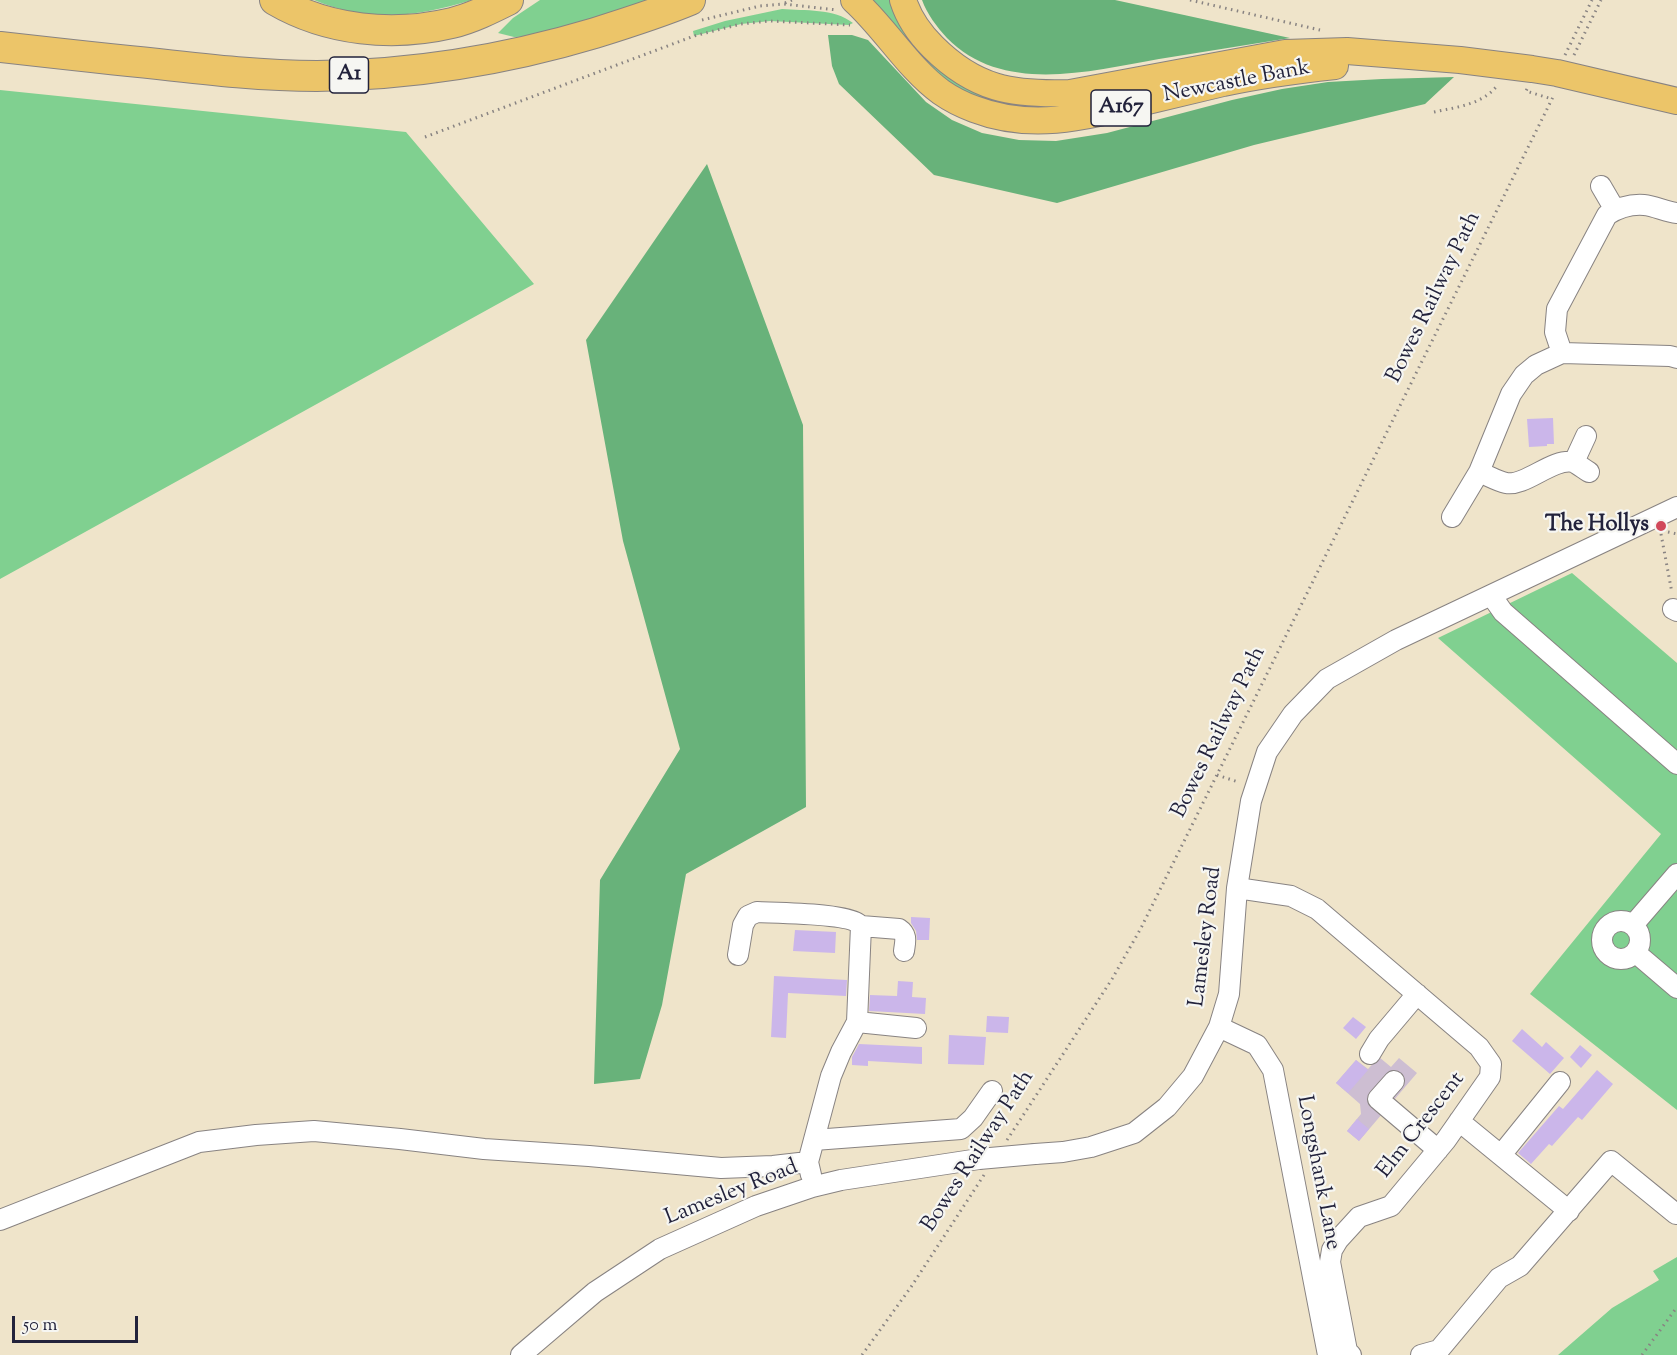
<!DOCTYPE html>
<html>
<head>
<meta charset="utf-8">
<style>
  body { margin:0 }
  #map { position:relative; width:1677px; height:1355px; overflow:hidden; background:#efe4ca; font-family:"Sorts Mill Goudy",serif }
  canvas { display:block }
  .scale { position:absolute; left:12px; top:1316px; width:126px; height:27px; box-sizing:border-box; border:3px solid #22223b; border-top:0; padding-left:8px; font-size:18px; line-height:21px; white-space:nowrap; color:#22223b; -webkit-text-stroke:4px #f6f6f2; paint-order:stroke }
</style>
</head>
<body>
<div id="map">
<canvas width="1677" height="1355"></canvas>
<div class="scale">50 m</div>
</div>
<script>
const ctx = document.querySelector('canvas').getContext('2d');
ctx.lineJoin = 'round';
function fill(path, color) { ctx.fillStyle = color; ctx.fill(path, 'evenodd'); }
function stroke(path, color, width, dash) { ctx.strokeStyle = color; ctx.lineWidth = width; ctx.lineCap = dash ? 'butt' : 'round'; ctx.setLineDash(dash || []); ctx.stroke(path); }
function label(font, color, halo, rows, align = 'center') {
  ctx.font = font + ' "Sorts Mill Goudy",serif'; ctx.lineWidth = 4.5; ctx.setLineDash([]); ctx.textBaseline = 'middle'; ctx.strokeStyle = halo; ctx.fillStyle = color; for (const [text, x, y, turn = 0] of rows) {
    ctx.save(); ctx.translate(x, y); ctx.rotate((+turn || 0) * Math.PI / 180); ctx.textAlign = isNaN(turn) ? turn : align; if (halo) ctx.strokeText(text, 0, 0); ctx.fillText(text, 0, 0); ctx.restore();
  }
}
fill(new Path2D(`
  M1379,1057L1391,1067L1399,1058L1417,1073L1359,1141L1347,1131L1361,1114L1360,1104L1336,1083L1356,1060L1368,1069Z`), '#cdbed2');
fill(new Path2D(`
  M314,0H472C416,17 369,23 314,0Z
  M540,0H658L540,36L514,37L498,33L513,18Z
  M866,0H893L920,50L1077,104L1066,110L993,107L948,87Z
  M782,9C805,11 834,8 853,23L849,25L770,21L741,24L694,36L693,31L725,21Z
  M0,90L406,132L534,284L0,579Z
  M1572,573L1677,663V1110L1530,994L1661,834L1438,638Z
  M1677,1257V1355H1558L1612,1308L1659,1280L1653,1271Z`), '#80d090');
fill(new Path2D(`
  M922,0H1115L1290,38C1246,45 1203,52 1159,59C1090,71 1003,95 947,38C937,27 927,14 922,0Z
  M828,35H852L868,40L926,102L952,120L982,133L1019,140L1056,141L1107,133L1232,100L1282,89L1328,82L1382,79L1454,77L1425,104L1254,145L1057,203L934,175L839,84L832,66Z
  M707,164L803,425L806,807L686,874L662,1005L640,1079L594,1084L600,880L680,749L623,541L586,340Z`), '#68b27a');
fill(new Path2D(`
  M1553,418L1554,444H1547V446L1529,447L1527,419Z
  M911,917L930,918L929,940H917L916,931L911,923Z
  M795,930L836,932L835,953L793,951Z
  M774,976L847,980L846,996L788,993L786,1038L771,1037Z
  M898,981L913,982L912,997L926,998L925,1014L869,1011L870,995L897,996Z
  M987,1016L1009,1017L1008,1033L986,1032Z
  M1353,1017L1366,1027L1356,1039L1343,1028Z
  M1522,1029L1542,1047L1546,1042L1564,1058L1550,1074L1512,1041Z
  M949,1035L986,1037L984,1065L948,1064Z
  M859,1044L922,1047V1064L868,1061V1066L852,1065V1057Z
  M1580,1045L1592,1055L1581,1068L1570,1057Z
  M1356,1060L1368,1070L1348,1093L1336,1083Z
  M1597,1070L1613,1084L1582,1120L1578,1117L1552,1146L1549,1144L1531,1164L1518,1153L1559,1106L1563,1109Z
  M1357,1119L1369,1129L1359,1141L1347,1131Z`), '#cbb6ea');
const minor = new Path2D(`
  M1601,186L1615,210
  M1562,353L1555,332L1557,309L1607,215C1618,208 1631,204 1644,205C1655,206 1666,212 1677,213
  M1574,462L1586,436
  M1479,472C1487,475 1497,481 1506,483C1525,487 1552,458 1573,462C1578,464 1584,469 1589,472
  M1452,517L1479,472L1511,394L1524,375L1536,365L1562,353L1670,356L1677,358
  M1491,595L1503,612L1677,764
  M1673,609L1677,611
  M1237,888L1291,896L1317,909L1479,1047L1491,1064L1490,1077L1446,1140L1391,1206L1359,1217L1338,1240L1332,1250L1330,1262L1347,1351L1351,1355
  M1602 940a19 19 0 1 1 38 0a19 19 0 1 1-38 0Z
  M1633,925L1677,874
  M861,926L899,929C908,935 905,942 904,951
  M1636,953L1677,988
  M738,955L743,925L748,916L757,912C777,913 852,913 861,926L857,1022L841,1052L831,1076L808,1162L811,1175
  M857,1022L916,1028
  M1219,1027L1257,1045L1273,1070L1328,1355
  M1370,1054L1379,1039L1417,994
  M1394,1081L1378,1099L1438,1150
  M1459,1121L1569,1211
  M814,1140L961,1129L973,1118L992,1091
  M1035,1154L1063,1152L1091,1147L1134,1133L1167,1107L1193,1076L1219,1027L1229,994L1237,888L1251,801L1267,752L1293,714L1327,679L1396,640L1677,507
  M1501,1155L1560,1082
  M0,1220L199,1142L256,1135L314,1131L400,1139L484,1149L589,1156L721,1168L773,1166L808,1162
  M521,1355L595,1292L660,1249L756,1206L812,1187L841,1180L979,1159
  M1421,1355L1439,1350L1499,1278L1520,1266L1611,1161L1676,1214`);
const major = new Path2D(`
  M854,0C885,28 908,68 941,92C951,99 963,105 974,109C1034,132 1088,116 1148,101C1173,95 1198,89 1223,83C1260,75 1298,70 1335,66
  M903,0C909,19 919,33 933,47C975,89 1012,95 1070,93L1285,53L1347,51L1460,60L1532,69L1557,73L1677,101`);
const highway = new Path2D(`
  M275,0C328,31 393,37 452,23C472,18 490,9 508,0
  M0,47C53,53 106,59 158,64C211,70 264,76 317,76C412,75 505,60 595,33C627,23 659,13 690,0`);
stroke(minor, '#888382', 22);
stroke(major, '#888382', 28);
stroke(highway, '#888382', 32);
stroke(new Path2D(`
  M1190,0L1320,30
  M785,3L792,0
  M702,20L760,6L784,4L837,10
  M1565,55L1592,0
  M1574,55L1601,0
  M1527,89L1526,91L1552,99
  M1434,112C1457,107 1481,105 1497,86
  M425,137L694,36L741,24L770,21L850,25
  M1668,532L1677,534
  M1661,534L1672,593
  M1217,775L1238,782
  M1007,1140L1112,979L1141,928L1554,95
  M862,1355L911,1287L984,1175
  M1642,1355L1677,1307`), '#888382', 3, [1.5, 4.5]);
stroke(minor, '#fff', 20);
stroke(major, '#ecc569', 26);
stroke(highway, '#ecc569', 30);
const minorBridge = new Path2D(`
  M979,1159L1035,1154`);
stroke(minorBridge, '#888382', 22, []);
stroke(minorBridge, '#fff', 20);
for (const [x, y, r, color] of [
  [1661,526,6,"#d1495b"]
]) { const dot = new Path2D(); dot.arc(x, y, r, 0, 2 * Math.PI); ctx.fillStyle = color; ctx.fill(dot); stroke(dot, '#f6f6f2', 2); }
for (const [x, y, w] of [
  [349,75,39],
  [1121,108,60]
]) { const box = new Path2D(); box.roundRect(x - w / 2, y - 18, w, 36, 4.5); ctx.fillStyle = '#f6f6f2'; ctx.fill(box); stroke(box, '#22223b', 1.5); }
label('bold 21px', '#22223b', null, [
  ["A1",349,75],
  ["A167",1121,108]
]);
label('22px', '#22223b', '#f6f6f2', [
  ["Newcastle Bank",1237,83,-11],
  ["Bowes Railway Path",1435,298,-64],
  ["Bowes Railway Path",1220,733,-64],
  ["Lamesley Road",1207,937,-83],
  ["Elm Crescent",1422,1126,-52],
  ["Bowes Railway Path",979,1152,-57],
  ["Longshank Lane",1317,1173,79],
  ["Lamesley Road",732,1194,-22]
]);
label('bold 22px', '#22223b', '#f6f6f2', [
  ["The Hollys",1649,526]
], 'right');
</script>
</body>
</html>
